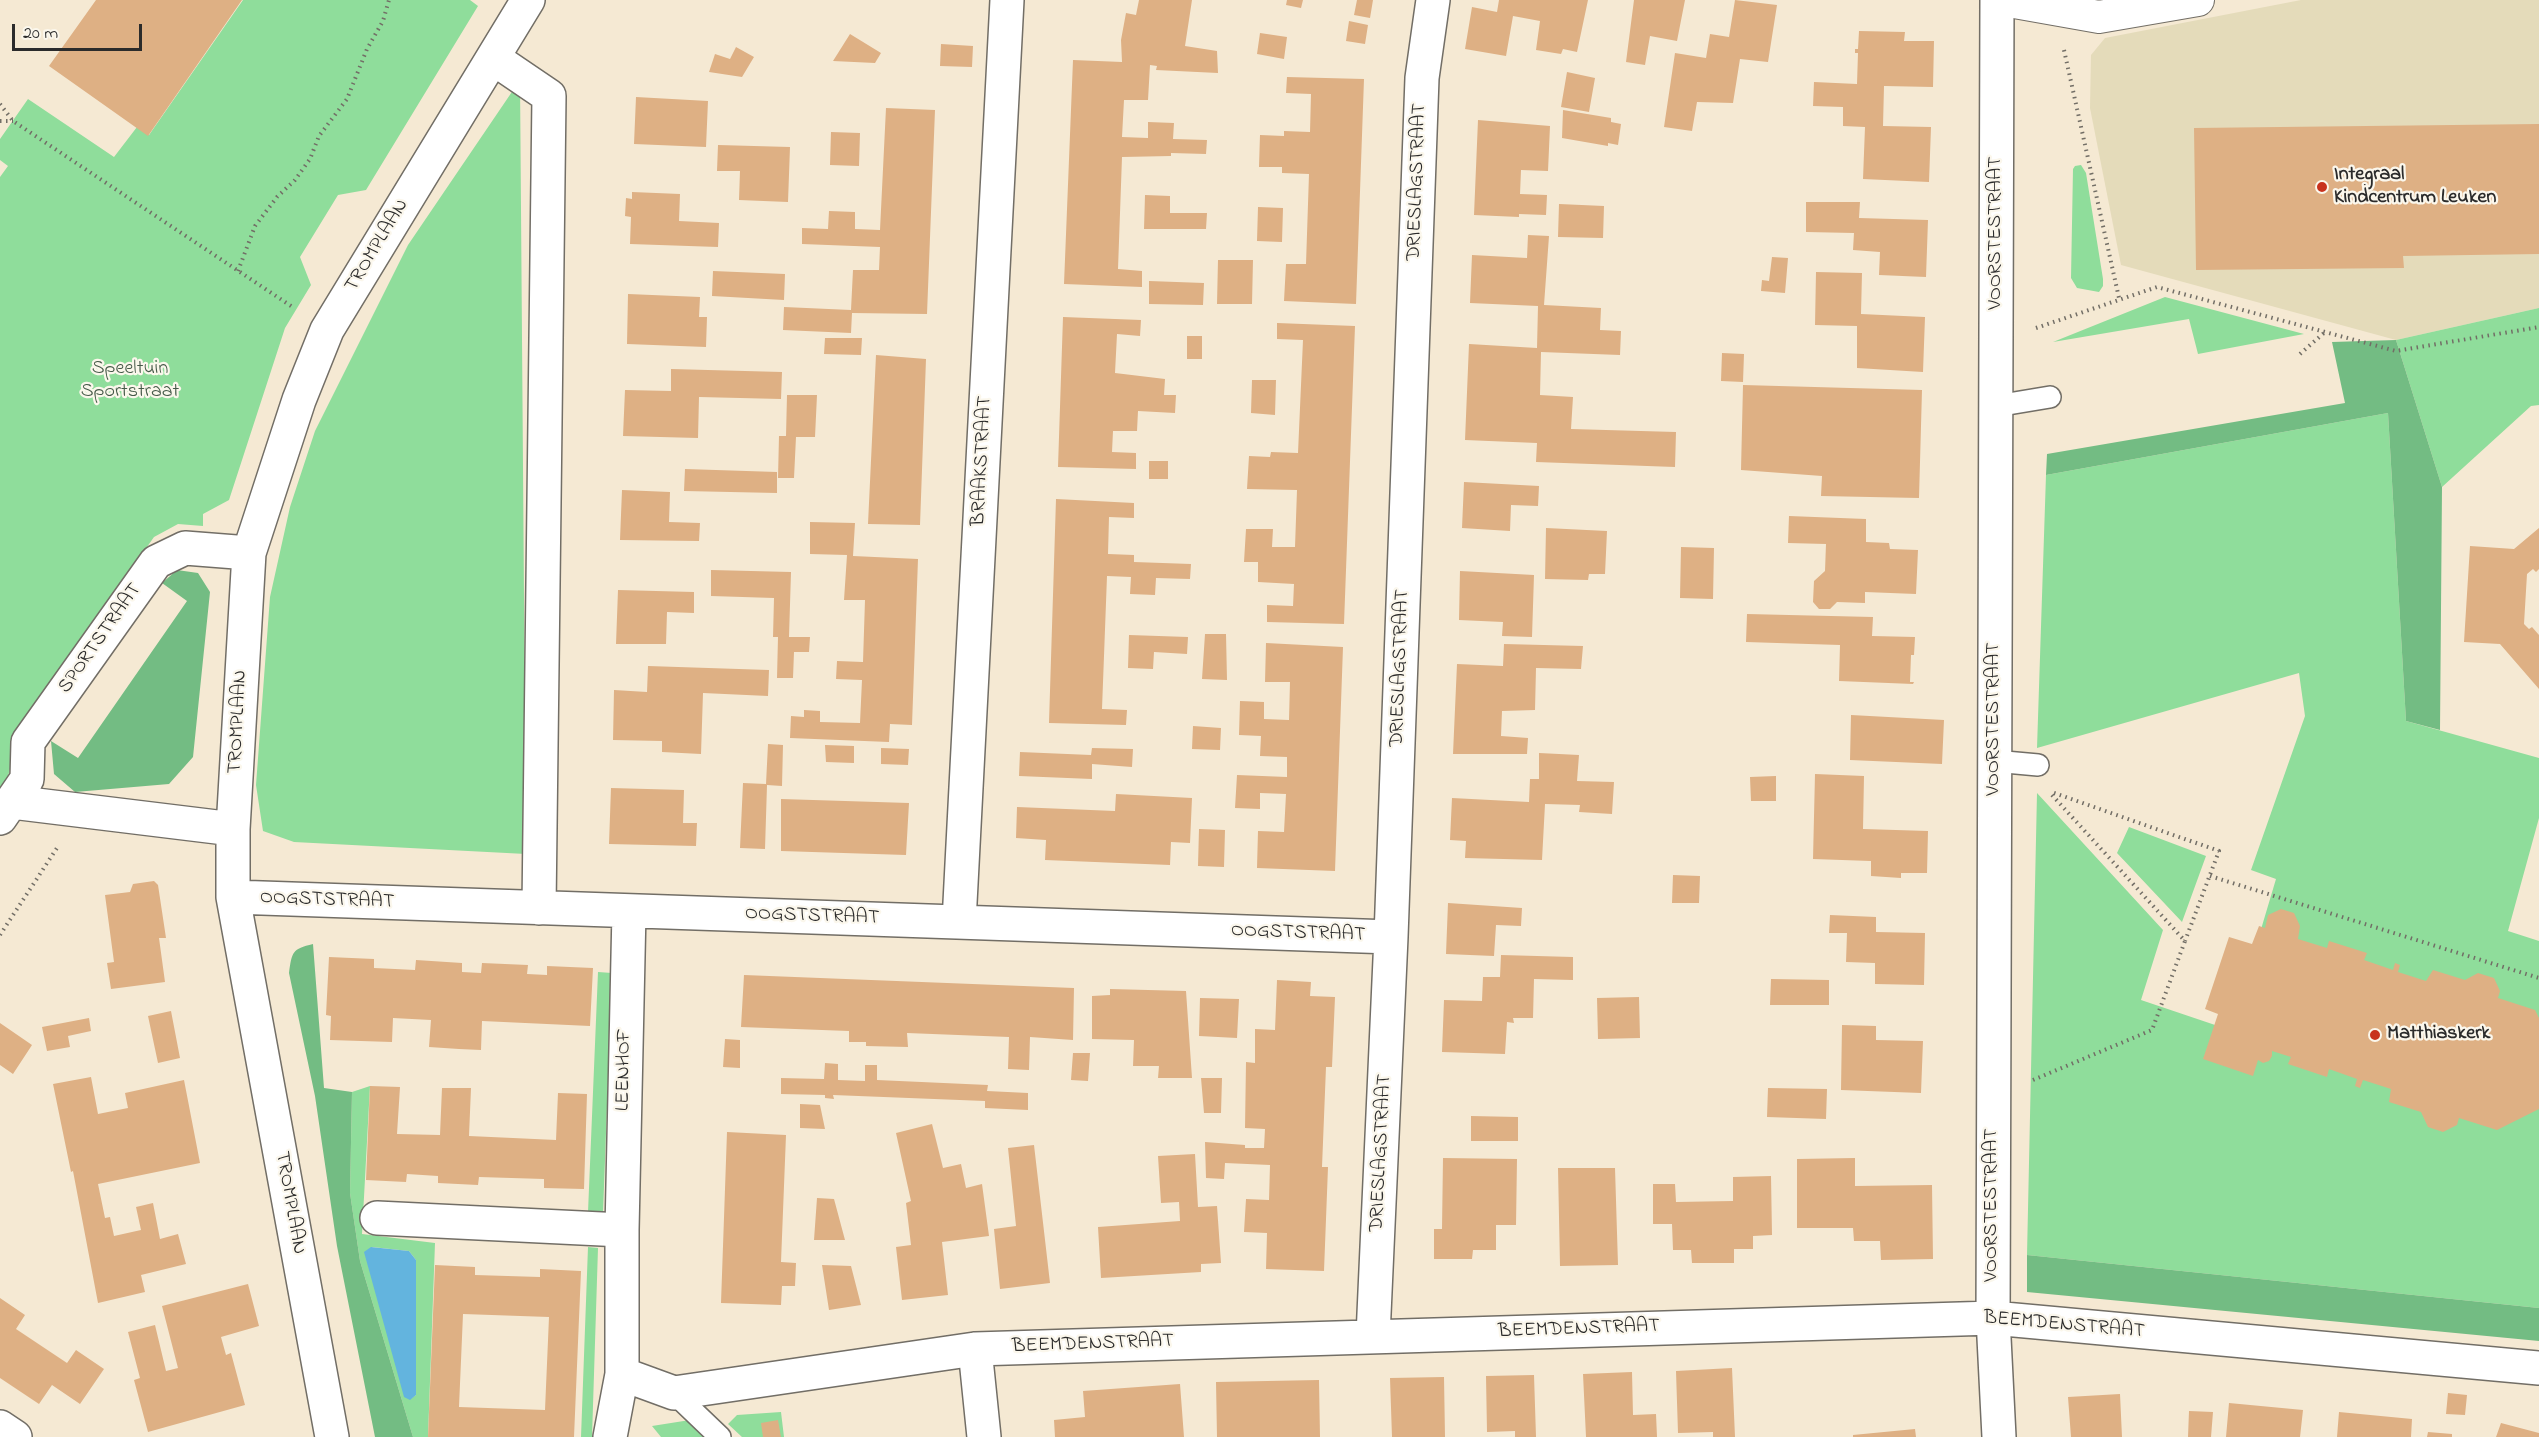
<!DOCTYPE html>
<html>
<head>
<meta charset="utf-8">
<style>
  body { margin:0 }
  #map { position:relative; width:2539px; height:1437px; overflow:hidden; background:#f5e9d3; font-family:"Indie Flower",sans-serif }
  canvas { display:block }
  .scale { position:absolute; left:12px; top:24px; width:130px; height:27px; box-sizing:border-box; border:3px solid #2b2b2b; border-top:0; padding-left:8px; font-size:18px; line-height:21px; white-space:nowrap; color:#2b2b2b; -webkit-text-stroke:4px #fbf7ec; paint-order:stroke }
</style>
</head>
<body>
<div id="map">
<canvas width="2539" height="1437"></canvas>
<div class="scale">20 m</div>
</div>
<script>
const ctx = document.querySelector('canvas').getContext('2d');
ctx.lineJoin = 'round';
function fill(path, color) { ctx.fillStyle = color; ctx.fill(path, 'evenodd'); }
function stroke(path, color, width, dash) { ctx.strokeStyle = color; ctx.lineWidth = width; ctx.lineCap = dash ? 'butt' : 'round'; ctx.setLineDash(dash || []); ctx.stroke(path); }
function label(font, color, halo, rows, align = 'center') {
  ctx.font = font + ' "Indie Flower",sans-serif'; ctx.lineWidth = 4.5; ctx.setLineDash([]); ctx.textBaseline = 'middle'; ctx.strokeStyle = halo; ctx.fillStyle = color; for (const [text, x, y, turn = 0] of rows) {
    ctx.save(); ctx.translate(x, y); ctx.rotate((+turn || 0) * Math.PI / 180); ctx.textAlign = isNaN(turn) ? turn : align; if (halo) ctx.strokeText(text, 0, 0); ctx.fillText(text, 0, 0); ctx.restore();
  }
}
fill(new Path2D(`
  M2301,0H2539V308L2396,340L2121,265L2090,108L2091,55L2105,38Z`), '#e4dbba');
fill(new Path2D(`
  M243,0H470L478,6L366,190L338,195L300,257L311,285L285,328L229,500L203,514V526L178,524L154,537L22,723L6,784L0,792V177L8,166L0,160V139L28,99L114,157L137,127L149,135Z
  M520,80L526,854L294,842L263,831L256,785L270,597L290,507L315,431L408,245Z
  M2081,165L2086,173L2103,279V286L2099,292L2077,288L2071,278L2073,169L2075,166Z
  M2165,297L2304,334L2198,354L2189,319L2053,342Z
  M2539,308V405L2531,406L2442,487L2396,340Z
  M2388,413L2406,721L2539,758V818L2508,931L2539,941V1308L2027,1255L2037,793L2163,930L2141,1000L2221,1027L2259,936L2276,879L2251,870L2305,716L2299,673L2037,748L2046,475Z
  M2129,827L2206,856L2182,922L2117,853Z
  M598,972L612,973L603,1213L588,1212Z
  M370,1086L362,1234L435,1243L428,1437H413L360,1261L350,1193L352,1092ZM372,1247L409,1251L416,1260V1395L410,1399Z
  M588,1247L598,1248L592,1437H581Z
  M781,1412L784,1437H742L728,1424L737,1415Z
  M690,1420L705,1437H661L652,1426Z`), '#8fdd9b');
fill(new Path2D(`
  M2396,340L2442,487L2440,730L2406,721L2388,413L2046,475L2047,454L2345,403L2332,342Z
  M177,570L198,573L210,592L193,757L169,784L75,792L54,774L51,741L78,758L187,601L162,583Z
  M313,944L324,1088L352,1092L350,1193L360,1261L413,1437H375L337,1246L315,1096L289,973C292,952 292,949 313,944Z
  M2027,1255L2539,1308V1341L2027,1292Z`), '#73bc83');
fill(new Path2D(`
  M371,1247L409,1251L416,1260V1395L410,1400L404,1397L364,1252Z`), '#63b4de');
fill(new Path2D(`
  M96,0H242L148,136L49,66Z
  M1139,0H1192L1185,46L1217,51L1218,73L1156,70L1157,66L1150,65L1148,100H1124L1122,137L1148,138V122L1174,123L1173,139L1207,140L1206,154L1171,153V156L1122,157L1118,269L1142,271V287L1064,284L1073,60L1122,62L1121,40L1126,13L1136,15Z
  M1287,0H1303L1301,8L1286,5Z
  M1357,0H1373L1370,18L1354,15Z
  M1499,0H1588L1577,52L1563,49L1561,54L1536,50L1540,21L1513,16L1506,56L1465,49L1472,7L1497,12Z
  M1634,0H1685L1677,41L1650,36L1645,65L1626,62Z
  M1735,0L1777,5L1768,62L1740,59L1733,103L1697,102L1692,131L1664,127L1675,53L1706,58L1710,34L1729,37Z
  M1349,21L1368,25L1365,44L1346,41Z
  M1859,31L1905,32L1904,41H1934L1933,87L1884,86L1883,126L1931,127L1929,182L1863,179L1865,127L1843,126V107L1813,106L1814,82L1857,84L1858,53H1855V49H1858Z
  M1260,33L1287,37L1284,59L1257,54Z
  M850,34L881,53L875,63L833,61Z
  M941,44L973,46L972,67L940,66Z
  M736,47L754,57L742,77L709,72L715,54L730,59Z
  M1567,72L1595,78L1589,112L1561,107Z
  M1287,77L1364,79L1356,304L1284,301L1286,264H1306L1309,174L1282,173V167H1259L1260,135L1284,136V131L1310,132L1311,94L1286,93Z
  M636,97L708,101L706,147L634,144Z
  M886,108L935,110L927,314L852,313L851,333L783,330L784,307L851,310L853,270H879L880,247L802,244V228L828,229L829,211L855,212V229L880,230Z
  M1563,110L1611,118V122L1621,124L1618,145L1608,143V146L1562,138Z
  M1478,120L1550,126L1548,171L1521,170L1520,194L1547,195L1546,215L1519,214V217L1474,215Z
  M2539,124V254L2403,256L2404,268L2196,270L2194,128Z
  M831,132L860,133L859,166L830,165Z
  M718,145L790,147L788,202L739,200L740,171H717Z
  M632,192L680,194L679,221L719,223L718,247L630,244L631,217L625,216L626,198L632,199Z
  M1145,195L1170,196V213H1207L1206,229H1144Z
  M1806,202H1860L1859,218L1928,220L1926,277L1879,275L1880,252L1853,250L1854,233L1806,232Z
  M1559,204L1604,206L1603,238L1558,237Z
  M1258,207L1283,208L1282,242L1257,241Z
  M1528,235L1549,236L1544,305L1601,308L1600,330L1621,331L1620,355L1541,352L1540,395L1573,397L1571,429L1676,432L1675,467L1536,462L1537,443L1465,440L1469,344L1537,348L1538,306L1470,303L1472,255L1527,258Z
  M1772,257L1788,258L1785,293L1761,291L1762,280L1769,281Z
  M1218,260H1253L1252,304H1217Z
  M713,271L785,274L784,300L712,296Z
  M1816,272L1862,273L1861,314L1925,317L1923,372L1857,368V326L1815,325Z
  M1149,281L1204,283L1203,305L1149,304Z
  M628,294L700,297L699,317H707L706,347L627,344Z
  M1063,317L1141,320L1140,336L1117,334L1115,373L1165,379L1164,395H1176L1175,413L1138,411L1137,431H1113L1112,452L1136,453V469L1058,467Z
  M1277,323L1355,326L1344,624L1267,622V605L1293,606L1294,584L1258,582V562H1244L1246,529H1273L1272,547H1295L1297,490L1247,489L1249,456L1270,457L1271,452L1298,453L1303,340L1277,339Z
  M1187,336H1202V359H1187Z
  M825,338H862L861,355L824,354Z
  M1722,353L1744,354L1743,382L1721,381Z
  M876,355L926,359L920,525L868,524Z
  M671,369L782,372L781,399L699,397L698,438L623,436L625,390L671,391Z
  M1252,380H1276L1275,415L1251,413Z
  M1743,385L1922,390L1919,498L1821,496L1822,476L1741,470Z
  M787,395H817L815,437H796L794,478H778L779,436H786Z
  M1149,461H1168V479H1149Z
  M685,469L777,472V493L684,491Z
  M1464,482L1539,486L1538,506L1511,505L1510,531L1462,528Z
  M622,490L670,492L669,522L700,523L699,541L620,540Z
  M1056,499L1134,503V518L1109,517L1108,554L1134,555V562L1191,564L1190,579L1156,578L1155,595L1130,594L1131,577L1107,576L1102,709L1127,710L1126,725L1049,723Z
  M1789,516L1866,519V542L1889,543L1890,549L1918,550L1916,594L1865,592V603L1837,602L1830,609H1819L1813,602L1814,581L1825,571L1826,544L1788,543Z
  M810,522L855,523L853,556L918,559L912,725L890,724L889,742L790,738L791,716L804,717V710L820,711V722L860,723L862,680L836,679L837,661L863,662L865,600H844L847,555L810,554Z
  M1546,528L1607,531L1605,574H1589L1588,580L1545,579Z
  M2539,528V569L2536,572L2533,569L2527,574L2524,624L2529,629L2532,627L2539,635V689L2500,644L2464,642L2470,546L2514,549Z
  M1681,547L1714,548L1713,599L1680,598Z
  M711,570L791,572L789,637H810L809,652H794L793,678H777L778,637H773L774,598L711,596Z
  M1460,571L1534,575L1532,637L1502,636L1503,622L1459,620Z
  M618,590L694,592V613L667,612L666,644H616Z
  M1747,614L1873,617L1872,636L1915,637L1914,655H1911L1910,682H1914L1913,684L1839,681L1840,645L1746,642Z
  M1205,634H1226L1227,680L1202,679Z
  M1129,635L1188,637L1187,654L1154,652L1153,669L1128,668Z
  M1266,643L1343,647L1335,871L1257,868L1258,831L1284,832L1286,794L1260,793V809L1235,808L1237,775L1287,777V757L1260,756L1261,736L1239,735L1240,701L1264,702V719L1289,720L1290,682H1265Z
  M1504,644L1583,646L1581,669L1536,668L1535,710L1502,711L1501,736L1528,738L1527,754H1453L1457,664L1503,666Z
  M648,666L769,670L768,696L703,693L701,754L662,752V741L613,740L614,690L647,692Z
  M1851,715L1944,720L1942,764L1850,760Z
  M1193,726L1221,728L1220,750L1192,749Z
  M768,744L783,745L782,786L767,785L765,849L740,848L743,783L766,784Z
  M825,745L854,746V763L826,762Z
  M881,748L909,749L908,765L881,764Z
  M1092,748L1133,749L1132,767L1092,764V779L1019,776L1020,752L1091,755Z
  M1539,753L1579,755L1577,781L1614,782L1612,814L1579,812L1580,805L1545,804L1542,860L1465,858L1466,841L1450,840L1452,798L1529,802L1530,779H1539Z
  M1815,774L1864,776L1863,829L1928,831L1927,873H1901V878L1871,876V861L1813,859Z
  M1776,776V801H1751L1750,777Z
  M611,788L684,790L683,823H697L696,846L609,844Z
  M1116,794L1192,798L1190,843L1171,842L1170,865L1045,860L1046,840L1016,838L1017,807L1115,811Z
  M781,799L909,803L906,855L781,851Z
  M1199,829L1225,830L1224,867L1198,866Z
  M1673,875L1700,876L1699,903H1672Z
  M154,881L158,885L166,938H159L165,982L111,989L107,963L114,962L105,895L130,892L133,884Z
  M1448,903L1522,908L1521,926L1496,925L1494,956L1446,954Z
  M2281,909L2294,913L2300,926L2298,939L2327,948L2329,941L2367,953L2364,960L2393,970L2395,963L2400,965L2398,972L2426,981L2433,970L2465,980L2478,973L2494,978L2500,991L2498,998L2535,1010L2539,1018V1109L2497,1130L2459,1118L2457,1125L2443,1132L2428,1127L2421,1112L2389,1102L2391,1089L2363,1080L2360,1088L2355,1086L2357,1079L2329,1069L2327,1077L2288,1064L2291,1057L2272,1051V1056L2269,1061L2263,1063L2258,1060L2253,1076L2203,1059L2218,1014L2205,1009L2229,937L2252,944L2259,926L2265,928L2268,915Z
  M1830,915L1876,917V932L1925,933L1924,985L1875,984V963L1846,962L1847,933H1829Z
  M1501,955L1573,957V980L1534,979L1533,1018H1513L1514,1023L1507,1022L1505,1054L1442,1052L1444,1000L1482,1001L1483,977H1500Z
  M329,957L374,959V968L395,969L415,970L416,960L462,963V972L481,973L482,963L528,965L527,974L547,975V966L593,968L590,1026L482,1021L481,1050L459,1049L429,1047L431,1020L393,1018L392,1042L330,1040L331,1016L326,1015Z
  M744,975L1074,988L1073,1040L1030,1037L1029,1070L1008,1069L1009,1037L907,1033L908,1047L866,1046V1042H849V1031L741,1027Z
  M1771,979L1829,980V1005H1770Z
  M1277,980L1311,982L1310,996L1335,997L1332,1067H1326L1322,1167H1328L1324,1271L1266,1269L1267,1233L1244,1232L1246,1199L1269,1200L1270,1165L1225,1163L1224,1179L1206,1178L1205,1142L1245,1145V1148H1264L1265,1129L1245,1128L1246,1062L1255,1063V1029L1275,1030Z
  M1110,989L1186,991L1192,1078H1158L1159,1066H1133L1134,1040L1092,1039V996L1110,995Z
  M1639,997L1640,1038L1598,1039L1597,998Z
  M1200,998L1239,999L1237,1038L1199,1036Z
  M171,1011L180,1058L158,1063L148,1016Z
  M89,1018L91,1031L68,1036L70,1047L47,1051L42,1027Z
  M0,1023L32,1045L13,1074L0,1065Z
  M1842,1025L1876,1026V1040L1923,1041L1921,1093L1841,1090Z
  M725,1039L740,1040V1068L723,1067Z
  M1073,1053H1090L1088,1081L1071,1080Z
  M825,1063L838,1064V1080L865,1081V1065H877V1080L988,1085L987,1091L1028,1093V1110L985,1108V1101L833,1095L834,1099L825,1098V1095L781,1094V1078L824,1079Z
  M91,1077L98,1114L128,1108L125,1093L184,1080L200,1163L98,1184L105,1218L110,1217L114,1236L141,1230L136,1207L153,1203L160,1239L178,1234L186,1264L141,1275L145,1292L98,1303L73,1171L71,1172L53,1084Z
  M1201,1078H1222L1221,1113H1204Z
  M370,1086L400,1087L397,1134L440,1135L442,1088H471L469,1136L513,1138L556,1140L558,1093L587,1094L584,1189L544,1188V1179L479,1177L478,1185L438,1183V1176L407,1174L406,1182L366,1180Z
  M1768,1088L1827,1089L1826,1119L1767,1117Z
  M800,1104L820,1105L825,1129L800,1128Z
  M1471,1116L1518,1117V1141H1471Z
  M932,1124L943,1168L961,1164L966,1188L982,1184L989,1236L942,1242L948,1295L902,1300L896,1247L911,1245L906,1203L911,1201L896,1133Z
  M727,1132L786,1135L781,1262L796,1263L795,1286H782L781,1305L721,1303Z
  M1034,1145L1050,1283L1000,1289L994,1229L1016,1226L1008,1148Z
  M1195,1154L1198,1207L1217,1206L1221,1263L1201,1264V1272L1101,1278L1098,1227L1180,1221L1179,1202L1161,1203L1158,1156Z
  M1443,1158L1517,1159L1516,1225H1496V1250H1473L1472,1259H1434V1229H1442Z
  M1855,1158V1186L1932,1185L1933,1259L1881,1260L1880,1241H1854L1853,1228H1797V1159Z
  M1558,1168H1615L1618,1265L1560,1266Z
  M1771,1176L1772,1235L1753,1236V1249H1734V1263H1692L1691,1250H1673L1672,1224H1653V1184H1675L1676,1202L1733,1201V1177Z
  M817,1198L834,1199L845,1240H814Z
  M435,1265L475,1267V1275L540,1277V1269L581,1271L574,1437H428ZM463,1314L549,1317L545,1410L459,1407Z
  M822,1265L851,1266L861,1305L829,1310Z
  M248,1284L259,1326L221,1337L226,1355L231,1353L245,1405L148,1432L134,1380L140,1378L128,1332L155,1325L166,1371L178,1368L162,1306Z
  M0,1298L25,1315L16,1329L67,1363L76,1350L104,1369L80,1404L52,1385L39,1404L0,1378Z
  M1732,1368L1735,1437H1713V1432L1678,1433L1676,1371Z
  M1632,1372L1633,1415L1656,1414L1657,1437H1586L1583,1374Z
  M1534,1375L1536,1437H1515V1431L1487,1432L1486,1376Z
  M1444,1377L1445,1437H1392L1390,1378Z
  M1319,1380L1320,1437H1217L1216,1382Z
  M1180,1384L1184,1437H1055L1054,1420L1085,1417L1083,1391Z
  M2448,1393L2467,1395L2465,1415L2446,1414Z
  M2120,1394L2122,1437H2071L2068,1397Z
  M2229,1403L2303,1410L2300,1437H2226Z
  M2189,1411L2213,1412L2211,1437H2188Z
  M2339,1412L2412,1419L2411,1437H2337Z
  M778,1420L781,1437H763L761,1423Z
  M2501,1423L2539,1433V1437H2496Z
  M1915,1429L1916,1437H1853V1435Z
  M2428,1432L2452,1434V1437H2427Z`), '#deb084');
const service = new Path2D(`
  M1996,406L2050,397
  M1994,761L2038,765
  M674,1393L720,1437`);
const pedestrian = new Path2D(`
  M2003,0L2099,17L2198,0`);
const minor = new Path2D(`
  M1997,0L1993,1318L1999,1437
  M493,58L549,96L539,908
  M12,802L233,829
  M0,818L27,779L28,742L156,562L185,548L249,553
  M233,897L1391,937
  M959,922L1007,0
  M377,1218L622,1230
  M1373,1336L1391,937L1422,78L1433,0
  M975,1349L984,1437
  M622,1374L674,1393L975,1349L1993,1318L2539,1368
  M0,1427L15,1437
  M332,1437L233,897V829L249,553L299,400L327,330L528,0
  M610,1437L622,1374V1230L629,911`);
stroke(service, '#726e66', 24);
stroke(pedestrian, '#726e66', 34);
stroke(minor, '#726e66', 36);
stroke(new Path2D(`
  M2064,50L2119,298
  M0,104L13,121L294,308
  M0,121H13
  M238,271L255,226L277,197L295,180L310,159L319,136L347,99L367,49L383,21L389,0
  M2036,328L2157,287L2396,351L2539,327
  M2300,354L2325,332
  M2054,793L2219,851L2185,941
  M2210,876L2539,978
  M0,935L57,848
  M2033,1080L2152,1030L2185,941L2052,795`), '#726e66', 4, [1.5, 4.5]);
stroke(service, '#fff', 21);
stroke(pedestrian, '#fff', 32);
stroke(minor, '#fff', 33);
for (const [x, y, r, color] of [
  [2322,187,6,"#c8321e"],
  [2375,1035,6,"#c8321e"]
]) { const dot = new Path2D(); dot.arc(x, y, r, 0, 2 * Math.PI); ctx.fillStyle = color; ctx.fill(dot); stroke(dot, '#fbf7ec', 2); }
label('bold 20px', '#2b2b2b', '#fbf7ec', [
  ["Integraal",2334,176],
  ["Kindcentrum Leuken",2334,199],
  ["Matthiaskerk",2387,1035]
], 'left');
label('20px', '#2b2b2b', '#fbf7ec', [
  ["DRIESLAGSTRAAT",1418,182,-88],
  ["VOORSTESTRAAT",1997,233,-90],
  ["TROMPLAAN",378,246,-59],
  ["BRAAKSTRAAT",983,461,-87],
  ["SPORTSTRAAT",101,639,-55],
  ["DRIESLAGSTRAAT",1401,668,-88],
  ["VOORSTESTRAAT",1995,719,-90],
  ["TROMPLAAN",239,722,-87],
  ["OOGSTSTRAAT",327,901,2],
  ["OOGSTSTRAAT",812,917,2],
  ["OOGSTSTRAAT",1298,934,2],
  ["LEENHOF",625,1070,-89],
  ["DRIESLAGSTRAAT",1382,1153,-87],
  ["TROMPLAAN",289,1203,80],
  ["VOORSTESTRAAT",1993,1205,-90],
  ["BEEMDENSTRAAT",2064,1326,5],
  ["BEEMDENSTRAAT",1579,1330,-2],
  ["BEEMDENSTRAAT",1093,1345,-2]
]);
label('20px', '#445847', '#fbf7ec', [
  ["Speeltuin",130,370],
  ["Sportstraat",130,393]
]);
</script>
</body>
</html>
